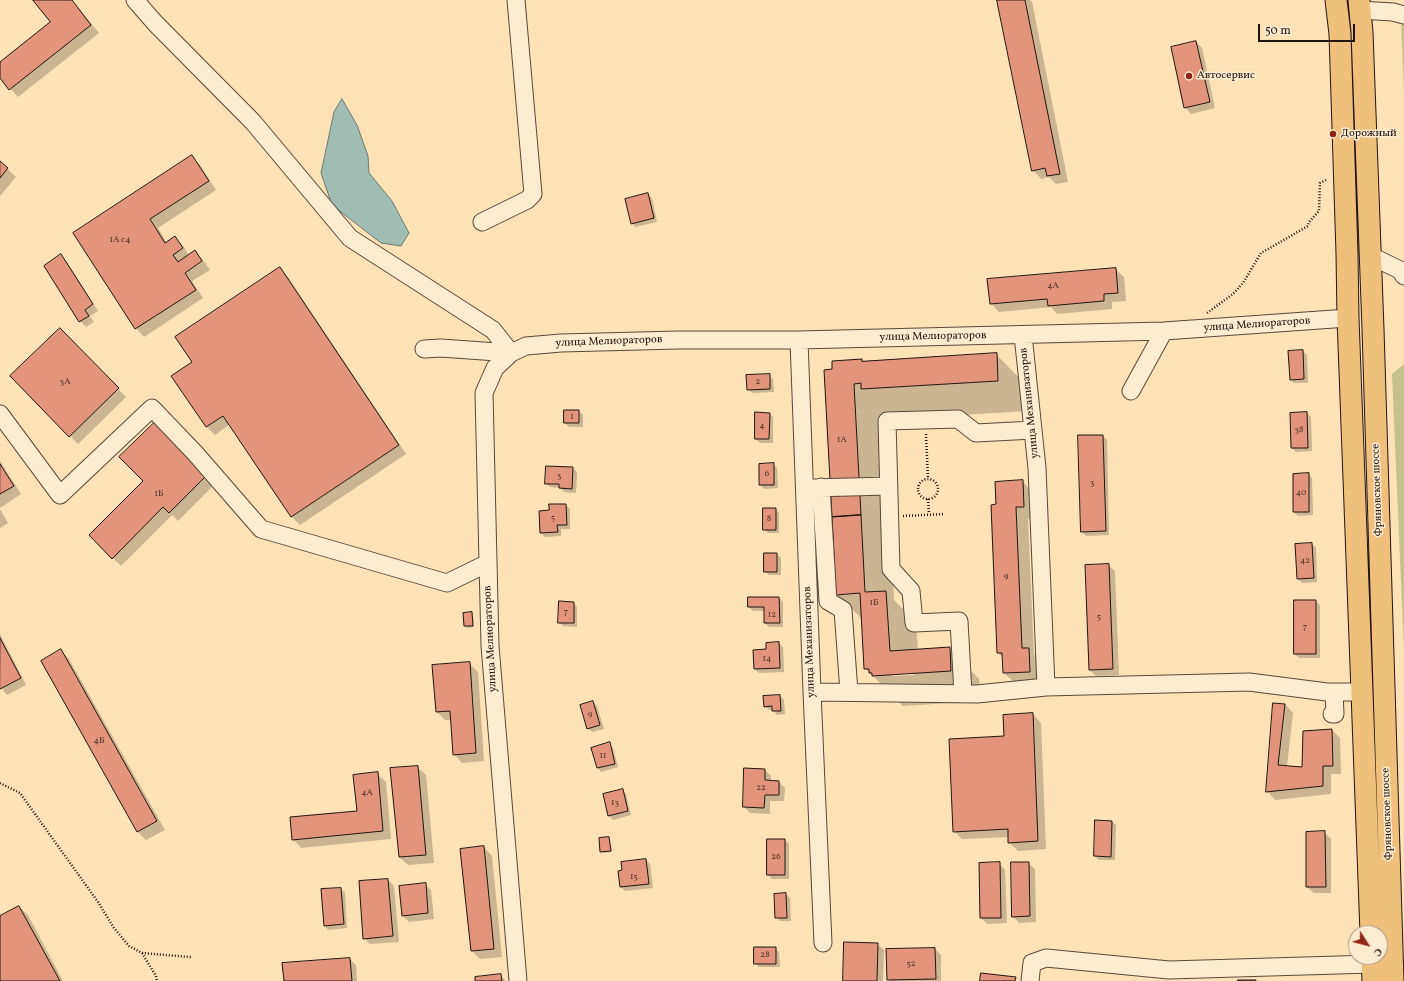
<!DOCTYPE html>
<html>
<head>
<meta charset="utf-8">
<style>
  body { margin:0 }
  #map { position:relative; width:1404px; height:981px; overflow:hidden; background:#fde1b7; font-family:Vollkorn,serif }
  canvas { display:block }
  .north { position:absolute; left:1348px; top:925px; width:40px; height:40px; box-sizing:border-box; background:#feecd0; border:1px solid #a69683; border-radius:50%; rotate:126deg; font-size:11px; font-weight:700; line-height:16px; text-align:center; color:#221510 }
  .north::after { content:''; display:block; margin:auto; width:14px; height:18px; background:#8f2418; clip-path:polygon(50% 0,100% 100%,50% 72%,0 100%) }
  .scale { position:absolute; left:1258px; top:24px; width:97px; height:18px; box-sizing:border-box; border:2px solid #221510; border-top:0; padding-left:5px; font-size:12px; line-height:14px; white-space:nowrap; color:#221510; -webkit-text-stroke:3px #feecd0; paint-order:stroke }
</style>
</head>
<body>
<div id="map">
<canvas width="1404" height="981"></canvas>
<div class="north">С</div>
<div class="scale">50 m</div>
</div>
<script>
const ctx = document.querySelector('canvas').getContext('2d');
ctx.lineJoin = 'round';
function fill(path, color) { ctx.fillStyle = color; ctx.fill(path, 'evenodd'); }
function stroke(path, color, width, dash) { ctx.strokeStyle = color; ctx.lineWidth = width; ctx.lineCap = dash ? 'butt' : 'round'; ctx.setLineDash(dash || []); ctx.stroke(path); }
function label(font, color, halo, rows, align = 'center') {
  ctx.font = font + ' Vollkorn,serif'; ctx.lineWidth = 3; ctx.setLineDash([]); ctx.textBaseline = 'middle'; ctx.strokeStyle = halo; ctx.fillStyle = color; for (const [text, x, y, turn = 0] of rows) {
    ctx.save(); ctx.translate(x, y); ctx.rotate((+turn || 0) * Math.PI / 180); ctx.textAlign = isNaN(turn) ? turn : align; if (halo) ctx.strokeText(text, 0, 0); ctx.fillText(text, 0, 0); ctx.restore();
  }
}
fill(new Path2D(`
  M1401,20L1404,21V164V92Z
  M1404,364V651L1392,374Z`), '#c5c18a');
const water = new Path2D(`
  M342,99L357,125L368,156L369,173L392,201L409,233L401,246L381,243L332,205L321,173L334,112Z`);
fill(water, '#9fbdb2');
stroke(water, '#6d7a71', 1);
fill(new Path2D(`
  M34,0H72L99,33L18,97L0,77V63L52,22Z
  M998,0H1030L1032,2L1068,182L1056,184L1049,177L1041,179L1033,170Z
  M1196,42L1202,48L1215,108L1191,114L1185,107Z
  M192,157L200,165L216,190L158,228L167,243L175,238L183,246L189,255L195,252L203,260L210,270L192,281L203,298L144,337L136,328L74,233Z
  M0,162L16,177L0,196Z
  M648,194L652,198L657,222L635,227L632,223Z
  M61,256L67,262L98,311L90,316L94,322L86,327L80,321Z
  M280,268L288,277L406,454L300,525L292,517L230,424L215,435L206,426L194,362Z
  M1115,269L1124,277L1126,301L1112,302V309L1057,314L1051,307L999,312L991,303Z
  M60,330L126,397L78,444L12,376Z
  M1303,351L1307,355L1308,383H1294L1290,379Z
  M996,354L1026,385L1028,411L892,419L884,414L894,600L916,622L918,650L949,648L979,679L981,701L903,706L865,668L862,619L837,594L833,370L862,360L864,362ZM913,673L915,675L892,676V674Z
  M769,375L773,379L774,392L752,393L748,389Z
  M565,411H579L583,415V427H569L565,423Z
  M1291,413H1307L1311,417L1312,451L1296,452L1292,448Z
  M769,414L773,417V443H760L756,439Z
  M155,423L215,484L178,521L172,515L121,566L90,535L144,481Z
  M1103,436L1107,440L1109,535L1086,536L1082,532Z
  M0,461L21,494L0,508Z
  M773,464L777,468L778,488L764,489L760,485Z
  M573,468L577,472L576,493L564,492L560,488L550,487L546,483Z
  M1308,474L1312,478L1313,515L1298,516L1294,512Z
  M1022,481L1035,494L1036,519H1028L1034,654L1042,661V684L1017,685L1004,673V659L998,653L997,505Z
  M566,505L570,509V529H561V536L545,537L541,533L550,511Z
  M0,509L8,523L0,528Z
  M775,509L779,513V533H768L764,529Z
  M1312,544L1316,548L1317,582L1302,583L1298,579Z
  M777,554L781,558V575H769L765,571Z
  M1108,565L1115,571L1119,675L1096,676L1090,670Z
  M779,598L783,602V627H769L765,623V611H753L749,607Z
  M1295,601H1316L1320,605V658H1299L1295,654Z
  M573,603L577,607V627L563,626L559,622Z
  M471,613L473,615L474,627L467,628L465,626Z
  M0,634L26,685L7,695L0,686Z
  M779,643L783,647L784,672L759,673L755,669L767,650Z
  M61,651L69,659L165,830L146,840L138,832L43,661Z
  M469,663L478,672L484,761L462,763L454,754L452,720H445L437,712L433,666Z
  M764,696H780L784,700L785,714L777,715L773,710H769L765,706Z
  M593,702L597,706L604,729L592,732L588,728Z
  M1285,704L1293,713L1287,766L1303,768L1332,730L1340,738L1341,774H1331V794L1275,800L1267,791Z
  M1033,714L1041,723L1046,849L1018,851L1009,842V837L962,839L954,831L1005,737Z
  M609,744L613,748L618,767L601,772L598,768L592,748Z
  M417,767L426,775L434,863L408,865L399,857Z
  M765,770L771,776V782H779L785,788L784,801H770V814L750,813L744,807Z
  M377,774L386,782L391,839L301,848L293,839L358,812Z
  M622,790L626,794L631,815L613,820L609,816L604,795Z
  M1112,822L1116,825L1115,860H1099L1095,856Z
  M1324,832L1331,839V893H1314L1307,887V833Z
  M609,838L610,839L612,852L603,853L601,851Z
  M785,840L789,844V879H772L768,875Z
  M484,847L492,856L502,957L480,959L472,951L461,850Z
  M646,860L650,864L653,888L625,891L621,887L619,871Z
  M999,863L1005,870L1007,923L987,924L981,918Z
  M1028,863L1035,869L1036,922L1019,923L1013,916Z
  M388,880L394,886L399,942L370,944L364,938Z
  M425,884L431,890L434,919L409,922L403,916Z
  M341,889L345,893L347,928L328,930L325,926Z
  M786,894L790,898L791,921H780L776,917Z
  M19,907L28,915L63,981H0V917Z
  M877,944L884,950L883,981H844Z
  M775,948L779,952L780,967H759L755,963Z
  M935,949L941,955V981H889L888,980Z
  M350,959L356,965L357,981H285Z
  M500,975L506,981H476Z`), '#0003');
const building = new Path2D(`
  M33,0H72L91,25L9,90L0,78V62L50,22Z
  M997,0H1025L1060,174L1047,176L1045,168L1032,171Z
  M1196,41L1210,102L1184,108L1171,47Z
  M192,155L209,181L150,219L165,243L175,236L183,248L173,255L178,262L195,250L202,261L185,273L196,290L135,329L73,233Z
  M0,161L8,168L0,178Z
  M648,193L654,218L631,224L625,199Z
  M61,254L93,304L85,310L89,316L79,322L44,266Z
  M280,267L399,445L291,517L223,416L206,427L171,376L192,362L175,337Z
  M1116,268L1118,293L1104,294V301L1048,306L1047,299L990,304L987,279Z
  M60,328L119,388L69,437L10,376Z
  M1303,350L1304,379L1290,380L1288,351Z
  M997,353L998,381L861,389V383L854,384L861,515L832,517L824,370L832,369V361L862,359V361Z
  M770,374V389L747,390L746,375Z
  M564,410H579V423H564Z
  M755,412L770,413L769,439H755Z
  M1307,412L1308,448H1291L1290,413Z
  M155,422L207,475L169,513L163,507L112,559L89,535L143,481L119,457Z
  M1078,435H1103L1106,531L1081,532Z
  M774,463V485H759V464Z
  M0,464L14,486L0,494Z
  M546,466L573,467L572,489L559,488V484H545Z
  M1309,473V512H1293V474Z
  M1023,480L1024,507H1016L1022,648H1029L1030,672L1003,673L1002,653H997L991,505L996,504L995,482Z
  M549,504H566L567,525H557L558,532L540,533L539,511L549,510Z
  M763,508H776V530H763Z
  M861,515L865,592L886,591L890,651L950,647L951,671L872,676V673H869V669H864L860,593L836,595L832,517Z
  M1312,543L1314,578L1297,579L1295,544Z
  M764,553H777V572H764Z
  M1109,564L1113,669L1089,670L1085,565Z
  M748,597H779L780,623H764V607H748Z
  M1294,600H1316V654H1294Z
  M559,601L574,602V623H558Z
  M472,612L473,626H464L463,613Z
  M0,638L21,678L0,689Z
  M779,642L780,668L754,669L753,650L766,649V643Z
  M61,649L157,821L137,832L41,661Z
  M470,662L476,753L453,755L450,711L436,712L432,665Z
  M780,695L781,711H772V706L764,707L763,696Z
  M593,701L600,725L587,729L580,705Z
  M1273,703L1285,704L1278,765L1302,767L1303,731L1332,729L1333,766H1323V786L1266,792Z
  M1033,713L1038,841L1008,843V829L953,832L949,739L1004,736L1003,715Z
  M610,742L615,764L597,768L591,748Z
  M418,766L426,855L399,857L390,768Z
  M744,768L765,769V780L779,781V795H765L764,808L743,807Z
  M378,772L383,831L292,840L290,817L357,811L353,775Z
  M623,789L628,811L608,816L603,794Z
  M1095,820L1112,821L1111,857L1094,856Z
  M1325,831L1326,887H1306V832Z
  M609,837L611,851L600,852L599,838Z
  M767,839H785V875H767Z
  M484,846L494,949L471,951L460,849Z
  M646,859L649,884L620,887L618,871L622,870L621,862Z
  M1000,862L1001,918H980L979,863Z
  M1011,862H1029L1030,916L1012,917Z
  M388,879L393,936L363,939L359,881Z
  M426,883L428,913L402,916L399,886Z
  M341,888L344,924L324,926L321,889Z
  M786,893L787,918H775L774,894Z
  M19,906L60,981H0V916Z
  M844,942L878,943L877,981H843Z
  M754,947H776V964H754Z
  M935,948L936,979L887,980L886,949Z
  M350,958L352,981H284L282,963Z
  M981,973L1016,977L1015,981H980Z
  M501,974L502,981H475V977Z
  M1238,980H1256V981H1238Z`);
fill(building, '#e2947c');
stroke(building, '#221510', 1);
const minor = new Path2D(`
  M135,0L155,23L253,122L350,238L493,330L511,353L441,348L424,349
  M1360,10L1393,12L1404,15
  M482,222L527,200L533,194L516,0
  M1371,256L1400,270L1404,276
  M1023,335L1037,468L1046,687
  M799,340L812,692L823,943
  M1131,391L1164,331
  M0,414L60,495L152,408L195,453L261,529L447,583L488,563
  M821,487L828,601L843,610L849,692
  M811,488L889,486
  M812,692L977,694L1046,687L1249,682L1327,692H1362
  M963,694L959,621L914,623L911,591L891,569L887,421L958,419L976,433L1033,430
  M1332,714H1335L1334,692
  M518,981L490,646L484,393L495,368L511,353L526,346L561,343L678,340H799L1164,331L1348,318
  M1030,981L1032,963L1046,958L1169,970L1372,964`);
const major = new Path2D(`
  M1336,0L1340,34L1347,254L1348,318L1371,933
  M1359,0L1362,32L1373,329L1393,981
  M1372,957L1373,981`);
stroke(minor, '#59483a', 19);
stroke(major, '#221510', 23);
stroke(new Path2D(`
  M1207,313L1233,294L1243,283L1261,253L1308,226L1309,222L1319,211L1320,183L1326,180
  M926,434L928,479
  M918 489a10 10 0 1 1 20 0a10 10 0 1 1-20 0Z
  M928,499L929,514
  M903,516L945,514
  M0,783L20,793L98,902L114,928L129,946L142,953L191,957
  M142,953L156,976L157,981`), '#221510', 2.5, [1, 2]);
stroke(minor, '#feecd0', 17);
stroke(major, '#eec07c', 21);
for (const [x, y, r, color] of [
  [1189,76,4,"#8f2418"],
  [1333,134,4,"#8f2418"]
]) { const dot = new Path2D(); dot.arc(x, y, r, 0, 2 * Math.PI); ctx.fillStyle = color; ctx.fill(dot); stroke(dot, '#feecd0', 1.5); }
label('9px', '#52352b', null, [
  ["1А с4",120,240],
  ["4А",1053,286],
  ["3А",65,382],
  ["2",758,382],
  ["1",572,417],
  ["4",762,426],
  ["38",1299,430],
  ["1А",842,440],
  ["6",767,474],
  ["3",559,476],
  ["3",1092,483],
  ["40",1301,493],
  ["1Б",159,494],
  ["5",553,518],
  ["8",769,519],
  ["42",1305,561],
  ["9",1006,577],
  ["1Б",874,603],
  ["7",566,612],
  ["12",772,615],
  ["5",1099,617],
  ["7",1305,627],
  ["14",767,659],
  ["9",590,715],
  ["4Б",99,741],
  ["11",603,756],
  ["22",761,788],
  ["4А",367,793],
  ["13",615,803],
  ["26",776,857],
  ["15",634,877],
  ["28",765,955],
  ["52",911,964]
]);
label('11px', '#221510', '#feecd0', [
  ["Автосервис",1197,76],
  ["Дорожный",1341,134]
], 'left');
label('11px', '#221510', '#feecd0', [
  ["улица Мелиораторов",1257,325,-4],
  ["улица Мелиораторов",933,337,-1],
  ["улица Мелиораторов",609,342,-2],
  ["улица Механизаторов",1030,403,-96],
  ["Фряновское шоссе",1378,490,-92],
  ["улица Мелиораторов",491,639,-93],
  ["улица Механизаторов",810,642,-92],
  ["Фряновское шоссе",1388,814,-92]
]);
</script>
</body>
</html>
